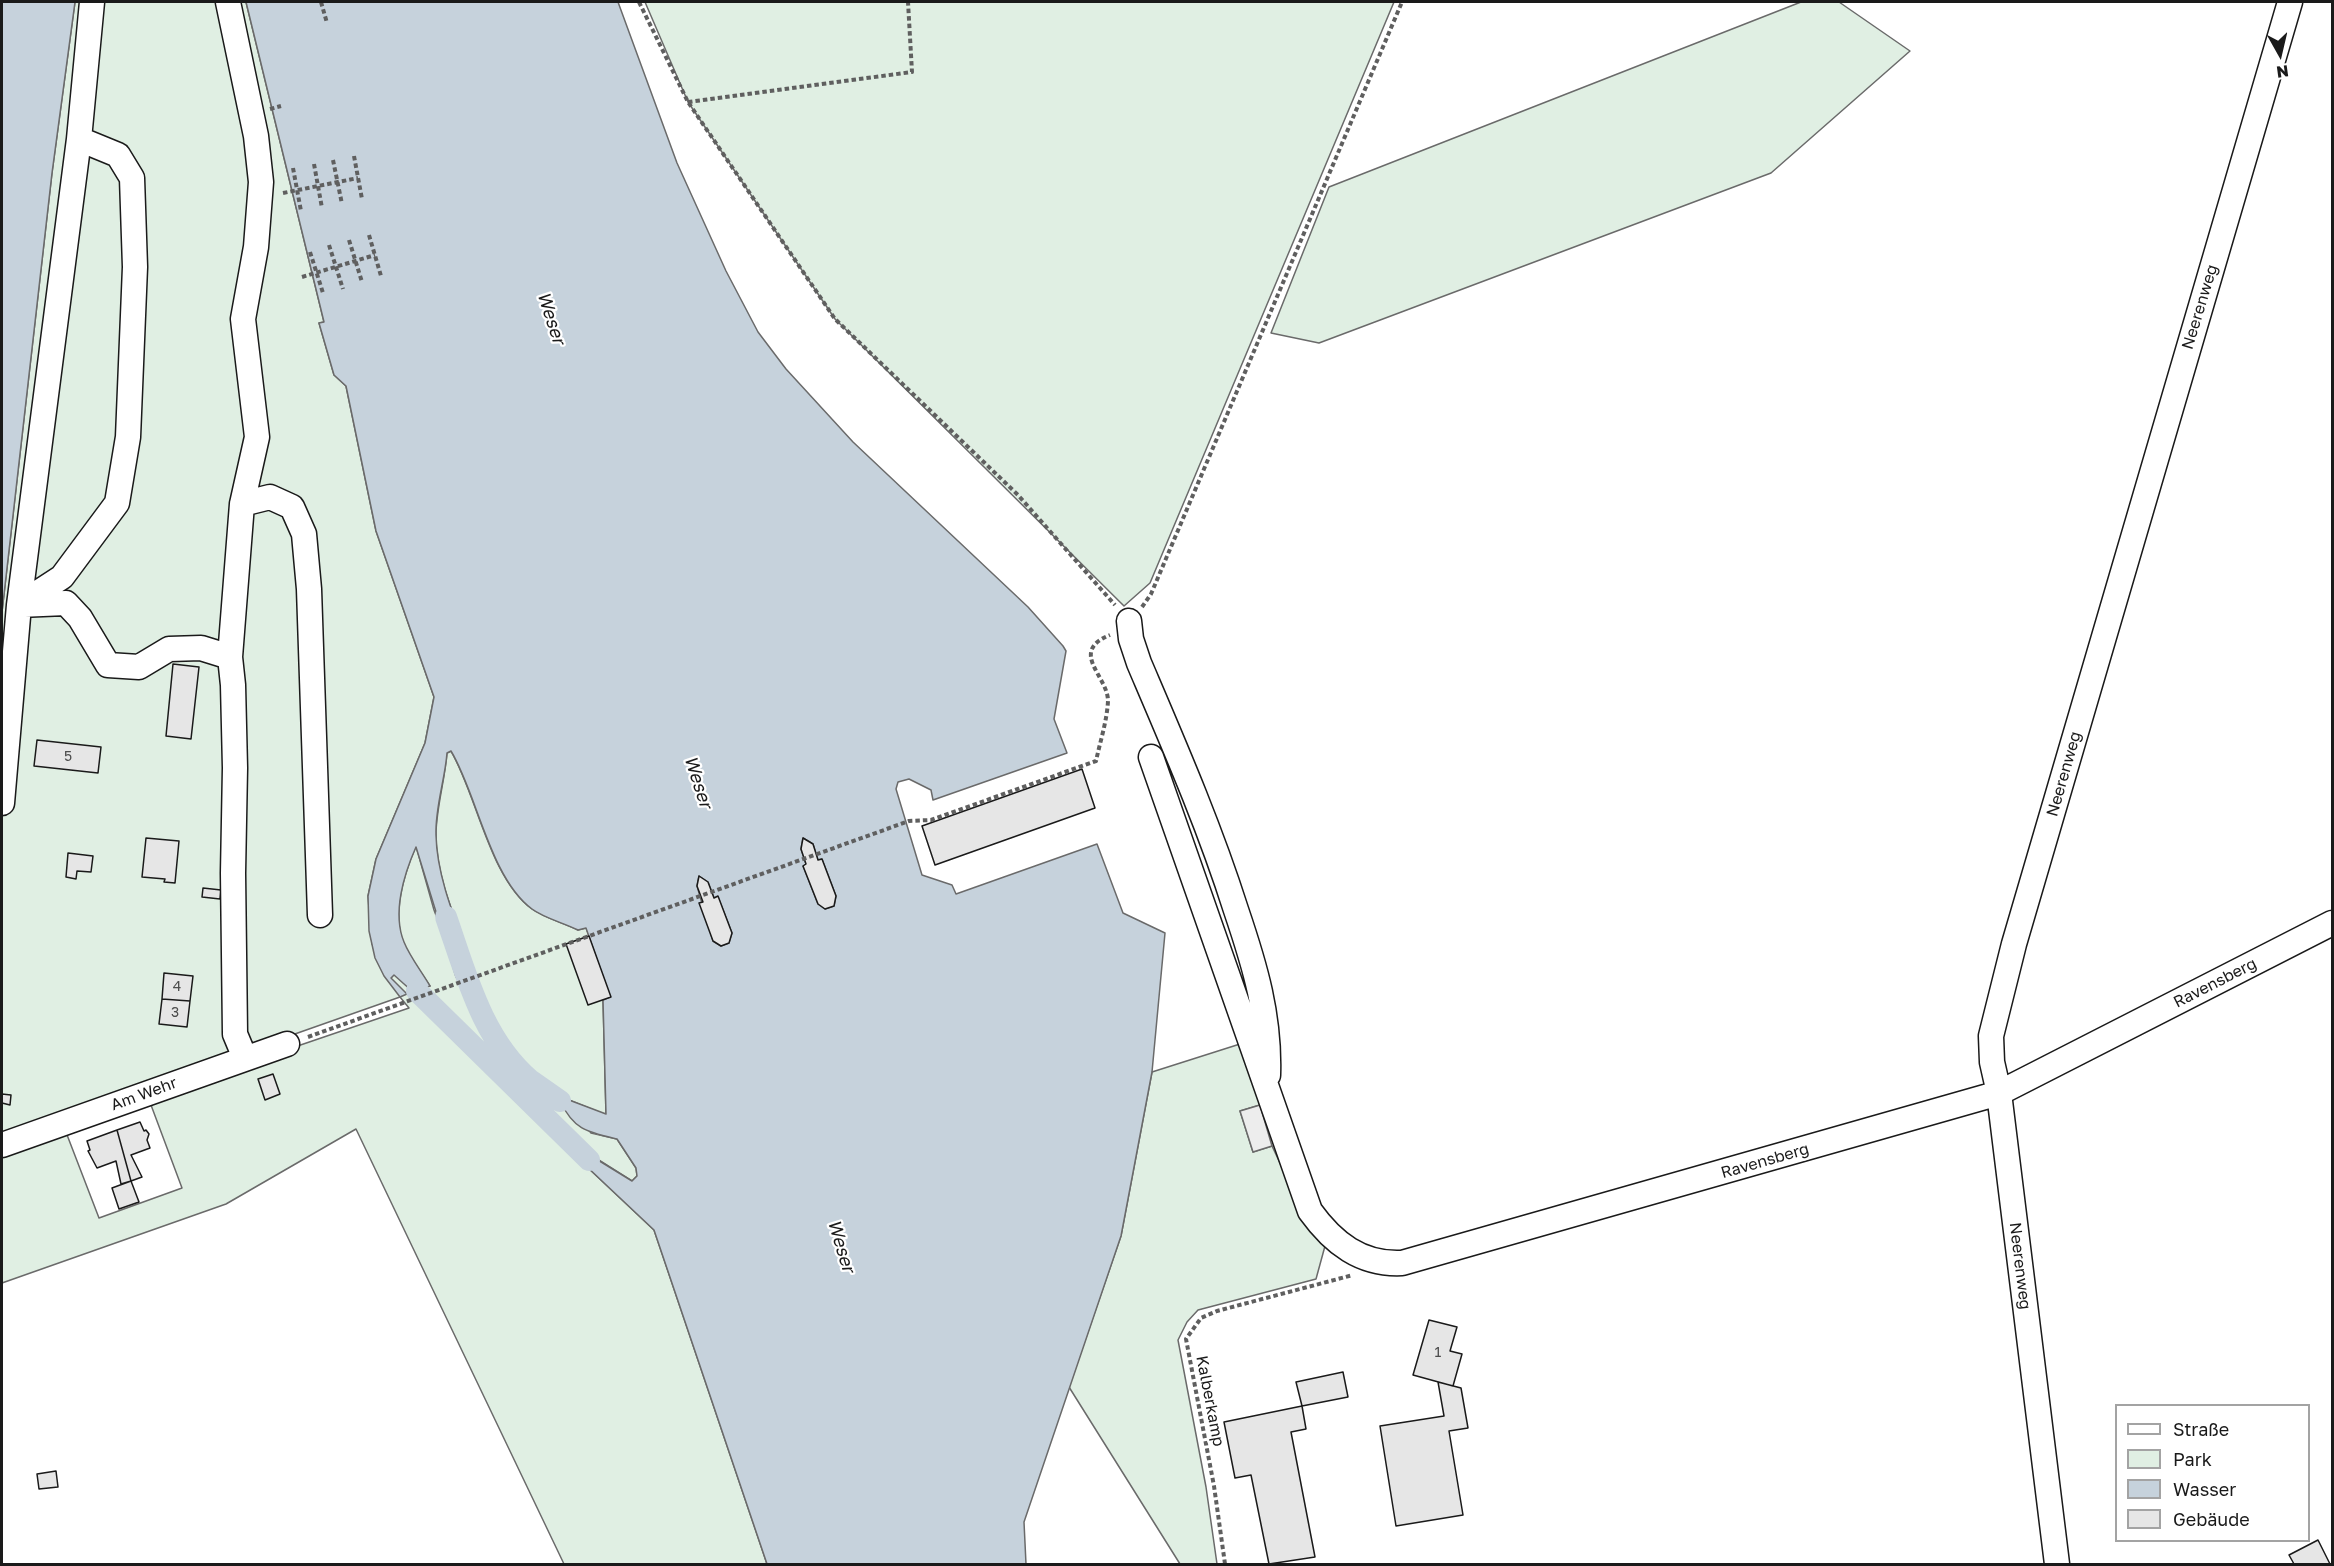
<!DOCTYPE html>
<html>
<head>
<meta charset="utf-8">
<style>
  body { margin:0 }
  #map { position:relative; width:2334px; height:1566px; overflow:hidden; background:#fff; font-family:"Golos Text",sans-serif }
  canvas { display:block }
  .frame { position:absolute; inset:0; border:3px solid #1a1a1a; pointer-events:none }
  .legend { position:absolute; left:2115px; top:1404px; width:195px; height:138px; box-sizing:border-box; background:#fff; border:2px solid #a3a3a3; margin:0; padding:8px 10px; list-style:none; font-size:18px; color:#1a1a1a }
  .legend li { display:flex; align-items:center; gap:12px; height:30px }
  .legend b { width:30px; border:2px solid #a3a3a3 }
  .north { position:absolute; left:2250px; top:24px; width:60px; height:60px; -webkit-text-stroke:4px #fff; paint-order:stroke; rotate:172deg; font-size:16px; font-weight:700; line-height:24px; text-align:center; color:#1a1a1a }
  .north::after { content:''; display:block; margin:auto; width:21px; height:27px; background:#1a1a1a; clip-path:polygon(50% 0,100% 100%,50% 72%,0 100%) }
</style>
</head>
<body>
<div id="map">
<canvas width="2334" height="1566"></canvas>
<div class="frame"></div>
<ul class="legend">
<li><b style="height:8px;background:#fff"></b>Straße</li>
<li><b style="height:16px;background:#e0efe3"></b>Park</li>
<li><b style="height:16px;background:#c6d2dc"></b>Wasser</li>
<li><b style="height:16px;background:#e6e6e6"></b>Gebäude</li>
</ul>
<div class="north">N</div>
</div>
<script>
const ctx = document.querySelector('canvas').getContext('2d');
ctx.lineJoin = 'round';
function fill(path, color) { ctx.fillStyle = color; ctx.fill(path, 'evenodd'); }
function stroke(path, color, width, dash) { ctx.strokeStyle = color; ctx.lineWidth = width; ctx.lineCap = dash ? 'butt' : 'round'; ctx.setLineDash(dash || []); ctx.stroke(path); }
function label(font, color, halo, rows, align = 'center') {
  ctx.font = font + ' "Golos Text",sans-serif'; ctx.lineWidth = 4.5; ctx.setLineDash([]); ctx.textBaseline = 'middle'; ctx.strokeStyle = halo; ctx.fillStyle = color; for (const [text, x, y, turn = 0] of rows) {
    ctx.save(); ctx.translate(x, y); ctx.rotate((+turn || 0) * Math.PI / 180); ctx.textAlign = isNaN(turn) ? turn : align; if (halo) ctx.strokeText(text, 0, 0); ctx.fillText(text, 0, 0); ctx.restore();
  }
}
const green = new Path2D(`
  M75,2H246L324,322L319,323L334,375L346,386L376,531L434,697L425,743L376,859L368,896L372,944L391,978L394,974L430,986C421,972 409,957 403,942C392,912 404,874 416,846L434,910L459,976L439,919L453,915L474,971C459,927 435,878 436,832C437,805 445,779 447,753L451,751C477,795 489,877 532,909C544,918 564,923 578,930L586,928L589,936L567,944L603,1000L606,1115L569,1100L591,1133L617,1139L636,1168L637,1176L632,1181L594,1157L585,1165L654,1230L767,1564H564L356,1129L226,1204L2,1283V1150L64,1127L99,1218L182,1188L148,1097L409,1008L400,997L2,1137V612L52,173Z
  M645,2H1394L1150,583L1124,606L835,319L688,102Z
  M1801,2H1839L1910,51L1771,173L1319,343L1271,333L1329,187Z
  M1240,1044L1260,1105L1240,1111L1253,1152L1272,1146L1303,1212L1325,1246L1316,1279L1198,1310L1187,1322L1178,1340L1206,1487L1217,1564H1180L1069,1387L1121,1236L1152,1072Z`);
fill(green, '#e0efe3');
stroke(green, '#6a6a6a', 1.5);
const parking = new Path2D(`
  M1260,1105L1272,1146L1253,1152L1240,1111Z`);
fill(parking, '#ededed');
stroke(parking, '#6a6a6a', 1.5);
const water = new Path2D(`
  M2,2H75L52,173L2,612Z
  M246,2H618L677,163L726,271L758,332L786,369L853,442L1028,607L1063,646L1066,651L1054,719L1067,753L933,800L931,790L909,779L898,782L896,789L922,875L952,885L956,894L1097,844L1123,913L1165,933L1152,1072L1121,1236L1024,1522L1026,1564H767L654,1230L585,1165L593,1157L632,1181L637,1176L636,1168L617,1139C587,1132 574,1130 560,1101L569,1100L606,1114L603,1000L610,997L586,928L578,930C564,923 544,918 532,909C490,878 477,794 451,751L447,753C445,780 435,807 436,835C437,881 459,928 474,971L472,972L452,915L439,920L459,976L456,977L416,847C404,874 392,913 404,942C410,957 422,972 430,986L413,992L394,975L391,978L407,994L400,997L384,976L375,958L369,931L368,896L376,859L425,743L434,697L376,531L346,386L334,375L319,323L324,322ZM803,838L813,844L818,860L822,859L836,896L834,906L825,909L818,904L803,866L806,864L801,849ZM699,876L708,882L714,898L718,897L732,933L729,943L721,946L713,941L697,886Z`);
fill(water, '#c6d2dc');
stroke(water, '#6a6a6a', 1.5);
stroke(new Path2D(`
  M446,917C466,974 482,1039 530,1080C540,1087 550,1094 560,1101
  M417,991L589,1160`), '#c6d2dc', 22);
const building = new Path2D(`
  M173,664L199,667L191,739L166,736Z
  M37,740L101,747L98,773L34,766Z
  M1082,769L1095,808L935,865L922,826Z
  M146,838L179,841L175,883L164,882L165,879L142,877Z
  M803,838L813,844L818,860L822,859L836,896L834,906L825,909L818,904L803,866L806,864L801,849Z
  M68,853L93,856L91,872L77,871L76,879L66,877Z
  M699,876L708,882L714,898L718,896L732,933L729,943L721,946L713,941L699,903L703,902L697,886Z
  M203,888L221,890L220,899L202,897Z
  M589,936L611,997L588,1005L566,944Z
  M164,973L193,976L190,1001L162,999Z
  M162,999L190,1001L187,1027L159,1024Z
  M273,1074L280,1094L265,1100L258,1079Z
  M2,1094L11,1095L10,1105L2,1103Z
  M140,1122L144,1131L146,1130L149,1134L147,1140L150,1148L131,1155L142,1177L131,1181L117,1130Z
  M117,1130L131,1181L121,1184L116,1161L97,1168L88,1151L90,1150L87,1141Z
  M131,1181L139,1202L119,1209L112,1188Z
  M1429,1320L1457,1327L1450,1351L1462,1354L1453,1386L1413,1375Z
  M1343,1372L1348,1397L1302,1406L1296,1382Z
  M1438,1382L1461,1388L1468,1428L1449,1431L1463,1515L1396,1526L1380,1426L1444,1416Z
  M1302,1406L1306,1429L1291,1432L1315,1557L1269,1564L1251,1475L1235,1478L1224,1422Z
  M56,1471L58,1487L39,1489L37,1474Z
  M2318,1540L2330,1564H2294L2289,1555Z`);
fill(building, '#e6e6e6');
stroke(building, '#1a1a1a', 1.5);
const minor = new Path2D(`
  M228,2L256,136L261,182L256,247L243,319L257,437L242,504L230,657L233,685L235,768L233,873L235,1034L245,1058
  M242,504L270,497L292,507L304,534L309,589L320,915
  M19,605L62,577L117,503L128,437L135,267L132,178L118,155L79,139L92,2
  M19,605L66,603L80,618L108,665L139,667L169,649L201,648L230,657
  M1129,621L1131,639L1139,663C1174,745 1209,825 1236,910C1255,966 1270,1016 1268,1075
  M1151,757L1310,1211C1333,1243 1361,1265 1402,1263L1999,1093L2332,923
  M2,803L19,605L79,139
  M2,1145L287,1044
  M2057,1564L1999,1093L1992,1062L1991,1036L2014,944L2290,2`);
stroke(minor, '#1a1a1a', 27);
stroke(new Path2D(`
  M321,2L327,23
  M639,2L688,102L835,319L1018,495L1115,605
  M688,102L912,72L908,2
  M270,109L281,106
  M354,156L362,199
  M333,160L342,204
  M314,164L322,208
  M293,168L301,211
  M283,193L358,178
  M369,235L381,276
  M349,240L362,282
  M329,245L343,289
  M310,252L323,293
  M302,277L375,255
  M1142,607L1151,594L1402,2
  M308,1037L909,821L931,820L1096,761C1100,742 1107,721 1108,701C1108,676 1068,652 1110,635
  M1225,1564L1214,1486L1186,1339L1201,1318L1217,1311L1353,1275`), '#5f5f5f', 4, [4.5, 3]);
stroke(minor, '#fff', 24);
label('14px', '#4d4d4d', null, [
  ["5",68,757],
  ["4",177,987],
  ["3",175,1013],
  ["1",1438,1353]
]);
label('16px', '#1a1a1a', '#fff', [
  ["Neerenweg",2200,307,-73],
  ["Neerenweg",2064,774,-74],
  ["Ravensberg",2215,983,-27],
  ["Am Wehr",144,1094,-20],
  ["Ravensberg",1765,1161,-16],
  ["Neerenweg",2020,1266,83],
  ["Kalberkamp",1210,1401,79]
]);
label('italic 18px', '#1a1a1a', '#fff', [
  ["Weser",551,318,72],
  ["Weser",698,782,72],
  ["Weser",841,1246,73]
]);
</script>
</body>
</html>
